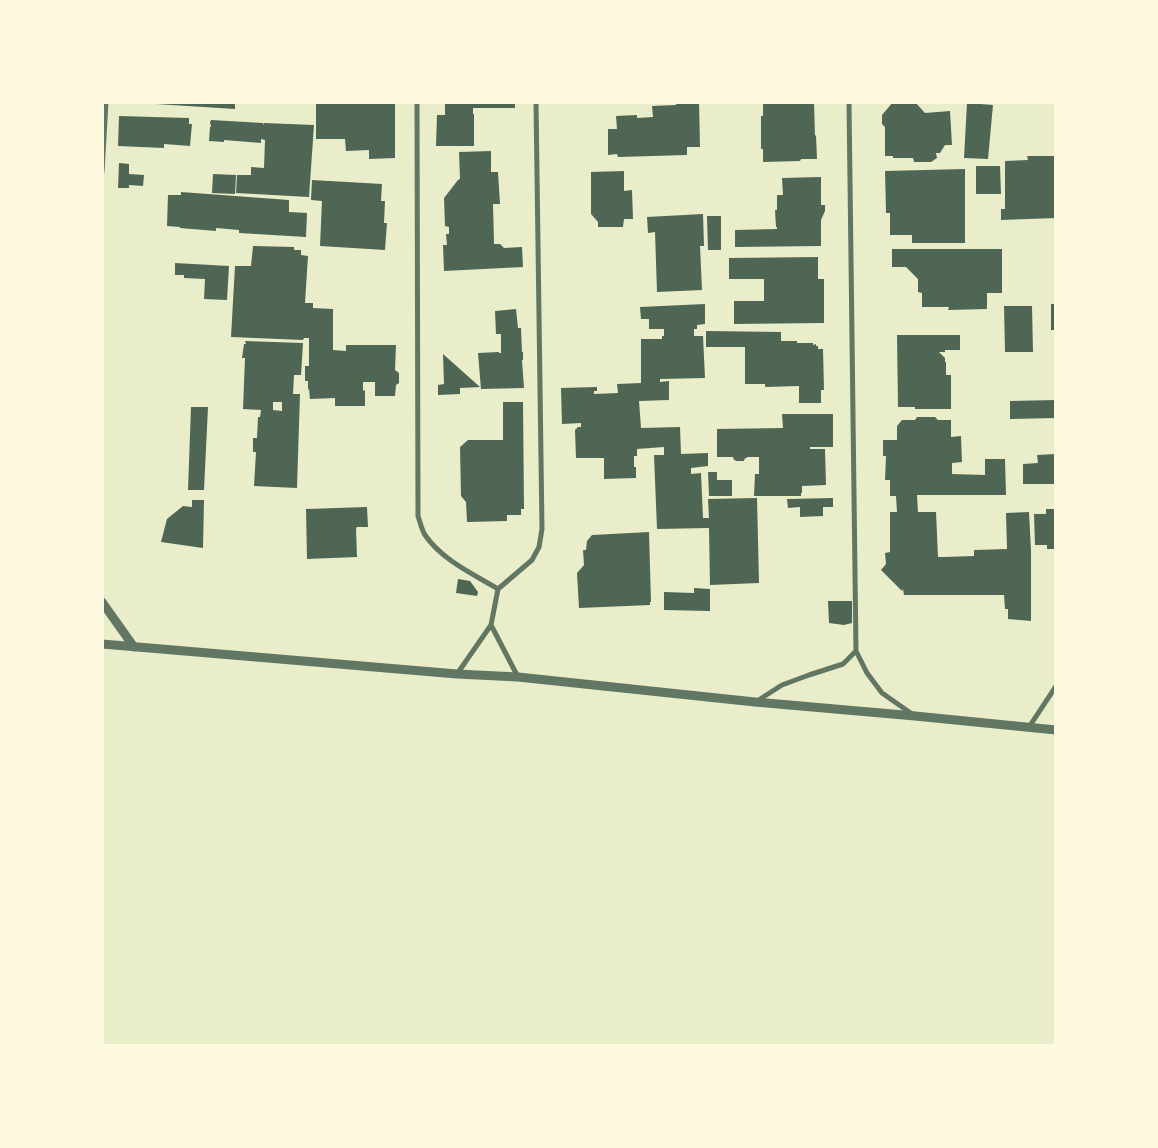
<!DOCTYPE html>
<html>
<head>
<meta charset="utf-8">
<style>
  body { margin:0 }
  #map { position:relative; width:1158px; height:1148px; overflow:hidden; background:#e9edc9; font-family:Lato,sans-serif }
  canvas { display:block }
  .frame { position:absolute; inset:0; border:104px solid #fefae0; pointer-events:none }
</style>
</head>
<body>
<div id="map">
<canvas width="1158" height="1148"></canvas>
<div class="frame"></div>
</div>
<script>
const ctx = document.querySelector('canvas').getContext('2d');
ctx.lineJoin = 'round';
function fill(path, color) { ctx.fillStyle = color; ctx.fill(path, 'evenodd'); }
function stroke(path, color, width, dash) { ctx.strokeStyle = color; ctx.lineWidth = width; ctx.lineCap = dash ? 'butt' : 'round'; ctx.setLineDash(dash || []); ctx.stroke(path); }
fill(new Path2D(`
  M156,102H235V109L156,104Z
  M316,102H395V158L369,159V150L346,151L345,139H316Z
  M445,102H515V108H473V114H474V146H436L437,115H445Z
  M676,102H699L700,147H687V155L618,157L617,154L608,155V129H617L616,116L637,115V118L653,117L652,106L676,105Z
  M763,102H814L815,136L816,135L817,159H801L800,161L763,162V149H761V116H763Z
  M893,102H910L911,104L915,102L925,113L950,111L952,145H945L940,153H936L937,158L931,162H914L913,158H893V156H885V127L882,124V115Z
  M967,103L993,105L988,159L964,158Z
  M119,116L189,118V124H192L190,146L164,144V148L118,146Z
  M211,120L263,123V125L264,123L314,125L309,197L236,193L237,175H251V167L264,168L265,140L261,139V143L224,140V142L209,141L210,127H211L210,122Z
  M491,151V172H498L500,204H493L494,244H500L504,248L522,247L523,267L444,271L443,245H447L446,234H449V227L445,226L444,198L458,180L460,179L459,152Z
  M1027,156H1054L1055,160L1056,218L1001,220V209H1005V161L1028,160Z
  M119,163L129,164V174L144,175L143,186L129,185V188H118Z
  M976,166H1000L1001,194H976Z
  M965,169V243H912V235H890V213H886L885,171Z
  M624,171V191L632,190L633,219H624L623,227H598V222L591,214V172Z
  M213,174L236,175L235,194L212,193Z
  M821,177V205H825V211L821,220V246L735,247V230L777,229V227H776L775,210H777V195H783L782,178Z
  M312,180L382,184L381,201H385L384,223H387L385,250L320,246L322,201L311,200Z
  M181,192L289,200V212L307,213L306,237L239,233V230L216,228V231L180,228V227L167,226L168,195H181Z
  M703,214L704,246H700L702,290L657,292L655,232L648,233L647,217Z
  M707,216H721V250H708Z
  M253,246L294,247V250H301V255L308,256L305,303H313V308L333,309V350L346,351V345H396L395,370L399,373V383L396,385L395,396H375V382H363V391L365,390V406H335V398L310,399L309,389L308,390V381H305V366H309V338H304L303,340L231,337L235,266H251Z
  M892,249H1002V293H987V309L948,310L949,307H922V293L918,292V279L906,267H892Z
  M818,257V279H824V323L734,324V301H764V279H729V258Z
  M175,263L229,266L227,300L204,299L205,279L184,278V275H175Z
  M705,304V324L697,325V329H694V336H703L705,378L660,379V382L669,381V400L639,401L641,428L680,427L681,454L708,453V466L691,468V474L701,473L703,518H709L708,499L757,498L759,583L710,585L709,528L657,529L654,455H664V447L637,449V456H634V467H636V478L604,479V458H576L575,430L578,427H581V423L562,424L561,388L597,387V391H594V394L618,393L617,384L641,383V339H662V336H664V329H649V319H641L640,307Z
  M1051,304H1056V330H1051Z
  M1004,306H1032L1033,352H1005Z
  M516,309L518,328H521L522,352H523V360H522L524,388L481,389L478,353L499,352V353H501V334H496L495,311Z
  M706,331L781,332V341H797V343H813V345L816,344V346H818V349H823L824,390H821V403H799V386L765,387V384H745V347H706Z
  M897,335H960V350H945V352H939L945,358V362H946V375H951V409H915V407H898Z
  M245,341L303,343L301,375H294L293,394H300L297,488L254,486L256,452H253V438H257L258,417H260L261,410L243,409L245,358H242L244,344H246ZM273,402H282V411L273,410Z
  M443,354L480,387L460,388V394L438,395V385L444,384Z
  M1056,400V418L1010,419V401Z
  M503,402H523L524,509H521V515H507V521L467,522L466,502L461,496L460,447L468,440H503Z
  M191,407H208L204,490H188Z
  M782,414H833V447H810V449H825L826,485L802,486V493H801V496H754L755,474H759V457H747V458H745V460L744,459V461H735L736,460H734L733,457H717V429L783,428Z
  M917,417H935L938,420H951V437L961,436L962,462L952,463V474L985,475V459H1005L1006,495H917L918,512H936L938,557H945L974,556V550L1007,549L1006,513L1029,512L1031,551V621L1008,619V609H1005L1004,595H904L903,589L902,591L881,570L886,564L885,553L890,552V512H897L896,496H890V480H885L886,456H883V440H897V426L902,420H915Z
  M1056,454V484H1023V464L1038,463L1037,455Z
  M708,472H717V480H732V496H709Z
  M833,498V507H823V516L800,517V507L788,508L787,499Z
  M192,500H204L203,548L161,542L167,519L183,506L192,507Z
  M367,507L368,527H357L356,529L357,557L307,559L306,509Z
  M1046,509H1056V549H1047V545H1035L1034,514H1046Z
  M649,532L651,602H650V605L579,608L577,573L584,565L583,550H586L587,541L592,535Z
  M458,579L470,581L478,592L477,596L456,593Z
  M694,588L710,589V611L664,610V592L694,593Z
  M828,601H852V623L844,625L829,623Z`), '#4f6655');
stroke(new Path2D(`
  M417,102L418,516C420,522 422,530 425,535C442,560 473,574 498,589
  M849,102L856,651L867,673L882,693L912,714
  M102,172L106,102
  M491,625L518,677
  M457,674L491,625L498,589L532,560L539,547L542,529L536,102
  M757,701L782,685L809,675L843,664L856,651
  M1029,727L1056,686`), '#617663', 5);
stroke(new Path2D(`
  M102,602L134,647
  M102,644L457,674L518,677L755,702L915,716L1056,730`), '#617663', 9);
</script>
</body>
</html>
